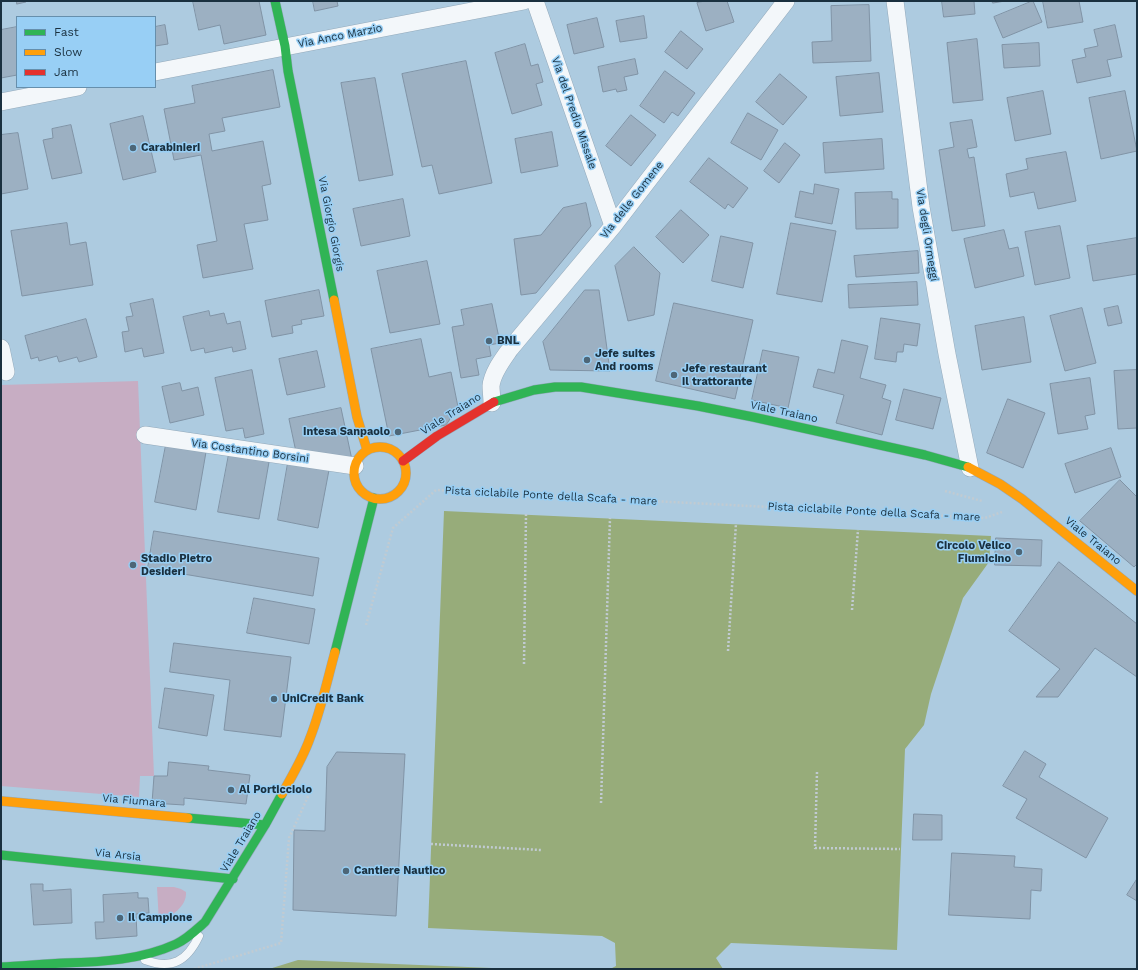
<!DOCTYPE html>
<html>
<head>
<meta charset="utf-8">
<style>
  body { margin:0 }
  #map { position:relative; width:1138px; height:970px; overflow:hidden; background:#adcbe0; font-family:"Work Sans",sans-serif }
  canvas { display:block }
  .frame { position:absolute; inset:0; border:2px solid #1a303f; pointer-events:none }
  .legend { position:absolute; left:16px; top:16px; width:140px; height:72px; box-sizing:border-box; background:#98cff5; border:1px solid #668fac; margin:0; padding:5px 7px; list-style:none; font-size:12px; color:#1a303f }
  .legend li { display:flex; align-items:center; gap:8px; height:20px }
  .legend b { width:20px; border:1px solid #668fac }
</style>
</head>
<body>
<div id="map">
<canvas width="1138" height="970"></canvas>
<div class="frame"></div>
<ul class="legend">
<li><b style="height:5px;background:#30b455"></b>Fast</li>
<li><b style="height:5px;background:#ff9f0a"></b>Slow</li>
<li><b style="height:5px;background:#e5322d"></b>Jam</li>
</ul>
</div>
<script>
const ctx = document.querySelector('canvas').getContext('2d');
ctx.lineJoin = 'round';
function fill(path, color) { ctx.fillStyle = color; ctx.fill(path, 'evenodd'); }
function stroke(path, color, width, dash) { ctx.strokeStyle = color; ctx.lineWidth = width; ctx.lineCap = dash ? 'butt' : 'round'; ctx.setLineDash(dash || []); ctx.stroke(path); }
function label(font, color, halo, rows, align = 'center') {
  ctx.font = font + ' "Work Sans",sans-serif'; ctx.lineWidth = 3; ctx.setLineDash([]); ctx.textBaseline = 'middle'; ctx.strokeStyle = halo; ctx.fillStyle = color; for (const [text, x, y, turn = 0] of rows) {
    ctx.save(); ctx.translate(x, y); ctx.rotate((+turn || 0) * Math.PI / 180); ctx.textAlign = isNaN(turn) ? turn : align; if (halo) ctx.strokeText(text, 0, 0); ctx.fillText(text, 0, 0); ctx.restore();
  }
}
fill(new Path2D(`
  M138,381L154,776H140L139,797L1,786V385Z
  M157,887H174L181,889L186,892C187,907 171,916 159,923Z`), '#c7adc3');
fill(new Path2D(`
  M444,511L991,536L989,562L963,598L931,694L924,725L905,749L897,950L731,943L716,958L723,969H610L616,966L615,943L602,936L428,928Z
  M298,960L516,969H269Z`), '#97ac7a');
const building = new Path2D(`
  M17,1H26V2L17,4Z
  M193,1H259L266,35L224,44L220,25L199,30Z
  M313,1H337L338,6L315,11Z
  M705,1H727L734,22L706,31L697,3Z
  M942,1H974L975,14L944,17Z
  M992,1H1005L993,3Z
  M1033,1L1042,22L1003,38L994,17Z
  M1043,1H1079L1083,22L1048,28Z
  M869,5L871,61L813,63L812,42L832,41L831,6Z
  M644,16L647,38L620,42L616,21Z
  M597,18L604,47L574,54L567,25Z
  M165,25L168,44L155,46V27Z
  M1115,25L1122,57L1107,60L1111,76L1077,83L1072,60L1086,57L1084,49L1098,46L1094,30Z
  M17,27V75L1,78V30Z
  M681,31L703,49L687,69L665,52Z
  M977,39L983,100L953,103L947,43Z
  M1039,43L1040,66L1004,68L1002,45Z
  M525,44L531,66L538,64L543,82L536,84L542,105L512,114L495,53Z
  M635,59L638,74L624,77L627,90L617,92L616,89L603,92L598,67Z
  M466,61L492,183L439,194L432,165L422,167L402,74Z
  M273,70L280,107L222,118L225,131L209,134L212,151L263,141L271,184L262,186L268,220L244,224L253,269L203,278L197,245L217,241L201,155L174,160L164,109L195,103L192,86Z
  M665,71L695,93L678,116L672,112L664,123L640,106Z
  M879,73L883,112L840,116L836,77Z
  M780,74L807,97L783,125L756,102Z
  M375,78L393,175L359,181L341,83Z
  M1043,91L1051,134L1015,141L1007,98Z
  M1125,91L1137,151L1101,159L1089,98Z
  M748,113L778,130L761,160L731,143Z
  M631,115L656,135L631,166L606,146Z
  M143,116L156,172L123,180L110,124Z
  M972,120L977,147L967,149L969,158L974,157L985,226L952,231L939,150L954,147L950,123Z
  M71,125L82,173L52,179L43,140L53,138L52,129Z
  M552,132L558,166L521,173L515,139Z
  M18,133L28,189L1,194V135Z
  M882,139L884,169L825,173L823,143Z
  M785,143L800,155L779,183L764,171Z
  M1066,152L1076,201L1038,209L1034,192L1010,197L1006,174L1028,169L1026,159Z
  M709,158L748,188L733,208L728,204L725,209L690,182Z
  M815,184L839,189L832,224L795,217L800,191L813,194Z
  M892,192V199H898V228L856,229L855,193Z
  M403,199L410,236L361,246L353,209Z
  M586,203L591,226L536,293L521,295L514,239L541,235L563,208Z
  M681,210L709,235L683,263L656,237Z
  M67,223L70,245L86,242L93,285L22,296L11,231Z
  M791,223L836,231L822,302L777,294Z
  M1060,226L1070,278L1035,285L1025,232Z
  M1004,230L1009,249L1018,247L1024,276L975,288L964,239Z
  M721,236L753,243L743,288L712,281Z
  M1137,238V274L1093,281L1087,246Z
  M634,247L660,273L654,315L628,321L615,266Z
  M918,251L919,273L856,277L854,256Z
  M427,261L440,324L390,333L377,271Z
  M917,282L918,305L849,308L848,285Z
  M319,290L324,316L301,320L302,324L292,326L293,333L272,337L265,301Z
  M585,290H599L610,371L550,370L543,342Z
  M153,299L164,353L144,357L142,348L125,352L122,332L129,331L126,317L133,316L130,304Z
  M674,303L753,320L735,399L656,381Z
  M492,304L500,343L489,345L491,356L476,359L479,375L461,378L452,327L464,325L461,310Z
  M1118,306L1122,323L1108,326L1104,309Z
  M1082,308L1096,363L1065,371L1050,316Z
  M209,311L210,316L224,313L227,324L240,321L246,349L233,352L232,347L205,353L204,348L191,351L183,317Z
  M1024,317L1031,362L982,370L975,326Z
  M881,318L920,324L917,346L904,344L903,352H897L896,362L875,359Z
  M86,319L97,357L79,362L77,357L59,362L57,356L39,361L38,357L31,359L25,336Z
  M421,339L429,377L451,372L458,407L446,425L389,436L371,349Z
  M842,340L868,346L860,378L886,385L882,398L891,401L882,435L836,423L844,395L813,387L818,369L834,373Z
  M763,350L799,357L788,408L752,400Z
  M317,351L325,387L287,395L279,359Z
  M252,370L264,434L245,438L243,428L226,431L215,378Z
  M1137,370V428L1118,429L1114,371Z
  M1090,378L1095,414L1085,416L1088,429L1058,434L1050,384Z
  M180,383L182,391L198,387L204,415L170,423L162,387Z
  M904,389L941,398L933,429L896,420Z
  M1008,399L1045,413L1023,468L987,453Z
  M341,408L352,460L296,452L289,419Z
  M166,445L206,452L196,510L155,502Z
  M1111,448L1121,477L1075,493L1065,464Z
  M229,454L269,462L259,519L218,512Z
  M288,463L329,470L318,528L278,520Z
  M1120,480L1137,497V564L1134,567L1080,521Z
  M154,531L319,558L313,596L148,568Z
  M996,538L1042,540L1041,566L995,565Z
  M1059,562L1137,624V677L1095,648L1058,697H1036L1060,669L1009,631Z
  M254,598L315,609L309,644L247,633Z
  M174,643L291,657L281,737L224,730L230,680L170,672Z
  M165,688L214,695L207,736L159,728Z
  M1025,751L1046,764L1039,777L1108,818L1086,858L1016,818L1027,799L1003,786Z
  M337,752L405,754L396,916L293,910L294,830L325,831L327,767Z
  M169,762L209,766L208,770L250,775L246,804L184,798V805L152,803L154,776H167Z
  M914,814L942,815V840H913Z
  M952,853L1015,856L1014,867L1042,869L1041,891L1031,890L1030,919L949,915Z
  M1137,879V901L1127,895Z
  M31,884H43V891L71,889L72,923L34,925Z
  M138,893V898H148L149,913L136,914L137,936L96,939L95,922H104L103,895Z`);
fill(building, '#9cb0c2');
stroke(building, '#8093a5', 1);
const lane = new Path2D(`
  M145,960C172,970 187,961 199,936`);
const street = new Path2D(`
  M535,1L613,226
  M895,1L921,207L947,354L970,468
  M155,72L524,1
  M1,102L78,87
  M1,348L6,372
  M492,403C492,397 491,391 491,386C492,373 503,359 510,349L613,226L786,1
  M145,435L355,466`);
const fast = new Path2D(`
  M275,1L285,46L288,71L334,300
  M494,402L534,390L555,387H581L698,406L753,417L925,455L968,467
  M335,652L374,498
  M188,818L265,825
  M1,855L233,879
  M1,967C22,966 44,964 65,963C102,962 141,960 176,944C187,939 196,930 205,922L265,825L282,794`);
const slow = new Path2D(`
  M334,300L357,417L367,450
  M354 473a26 26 0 1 1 52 0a26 26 0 1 1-52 0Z
  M968,467L1000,484L1022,499L1137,591
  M282,794C292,776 303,758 310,738C321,710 327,681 335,652
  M1,801L188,818`);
const jam = new Path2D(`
  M403,461L437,436L494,402`);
stroke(lane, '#93a9ba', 9);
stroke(street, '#93a9ba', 18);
stroke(fast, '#93a9ba', 10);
stroke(slow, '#93a9ba', 10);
stroke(jam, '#93a9ba', 10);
stroke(new Path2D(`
  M945,491L982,501
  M852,610L858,530
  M366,625L393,528L436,490L985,518L1002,512
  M728,651L736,523
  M524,664L526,514
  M817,772L815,848L900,849
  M601,803L610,518
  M431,844L541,850
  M194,969L281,943L289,838L312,788`), '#c1cbd2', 2.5, [2, 2]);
stroke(lane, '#f3f7fa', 8);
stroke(street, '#f3f7fa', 17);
stroke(fast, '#30b455', 9);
stroke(slow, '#ff9f0a', 9);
stroke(jam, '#e5322d', 9);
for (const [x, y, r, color] of [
  [133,148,4,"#4d6677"],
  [489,341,4,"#4d6677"],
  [587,360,4,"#4d6677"],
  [674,375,4,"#4d6677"],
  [398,432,4,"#4d6677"],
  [1019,552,4,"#4d6677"],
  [133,565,4,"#4d6677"],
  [274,699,4,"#4d6677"],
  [231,790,4,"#4d6677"],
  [346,871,4,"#4d6677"],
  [120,918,4,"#4d6677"]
]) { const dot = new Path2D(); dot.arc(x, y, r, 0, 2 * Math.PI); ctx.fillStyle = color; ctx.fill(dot); stroke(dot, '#98cff5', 1.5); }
label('11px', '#1a303f', '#98cff5', [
  ["Via Anco Marzio",340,36,-11],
  ["Via del Predio Missale",574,113,71],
  ["Via delle Gomene",632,200,-52],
  ["Via Giorgio Giorgis",331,224,79],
  ["Via degli Ormeggi",927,235,81],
  ["Viale Traiano",784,412,12],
  ["Viale Traiano",451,414,-32],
  ["Via Costantino Borsini",250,451,8],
  ["Pista ciclabile Ponte della Scafa - mare",551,496,3],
  ["Pista ciclabile Ponte della Scafa - mare",874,512,3],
  ["Viale Traiano",1093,541,39],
  ["Via Fiumara",134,801,5],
  ["Viale Traiano",241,842,-59],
  ["Via Arsia",118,855,6]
]);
label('bold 11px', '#1a303f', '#98cff5', [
  ["Carabinieri",141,148],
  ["BNL",497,341],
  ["Jefe suites",595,354],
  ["And rooms",595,367],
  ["Jefe restaurant",682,369],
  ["il trattorante",682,382],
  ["Intesa Sanpaolo",390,432,"right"],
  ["Circolo Velico",1011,546,"right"],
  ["Fiumicino",1011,559,"right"],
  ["Stadio Pietro",141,559],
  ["Desideri",141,572],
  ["UniCredit Bank",282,699],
  ["Al Porticciolo",239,790],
  ["Cantiere Nautico",354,871],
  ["Il Campione",128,918]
], 'left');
</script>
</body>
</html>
